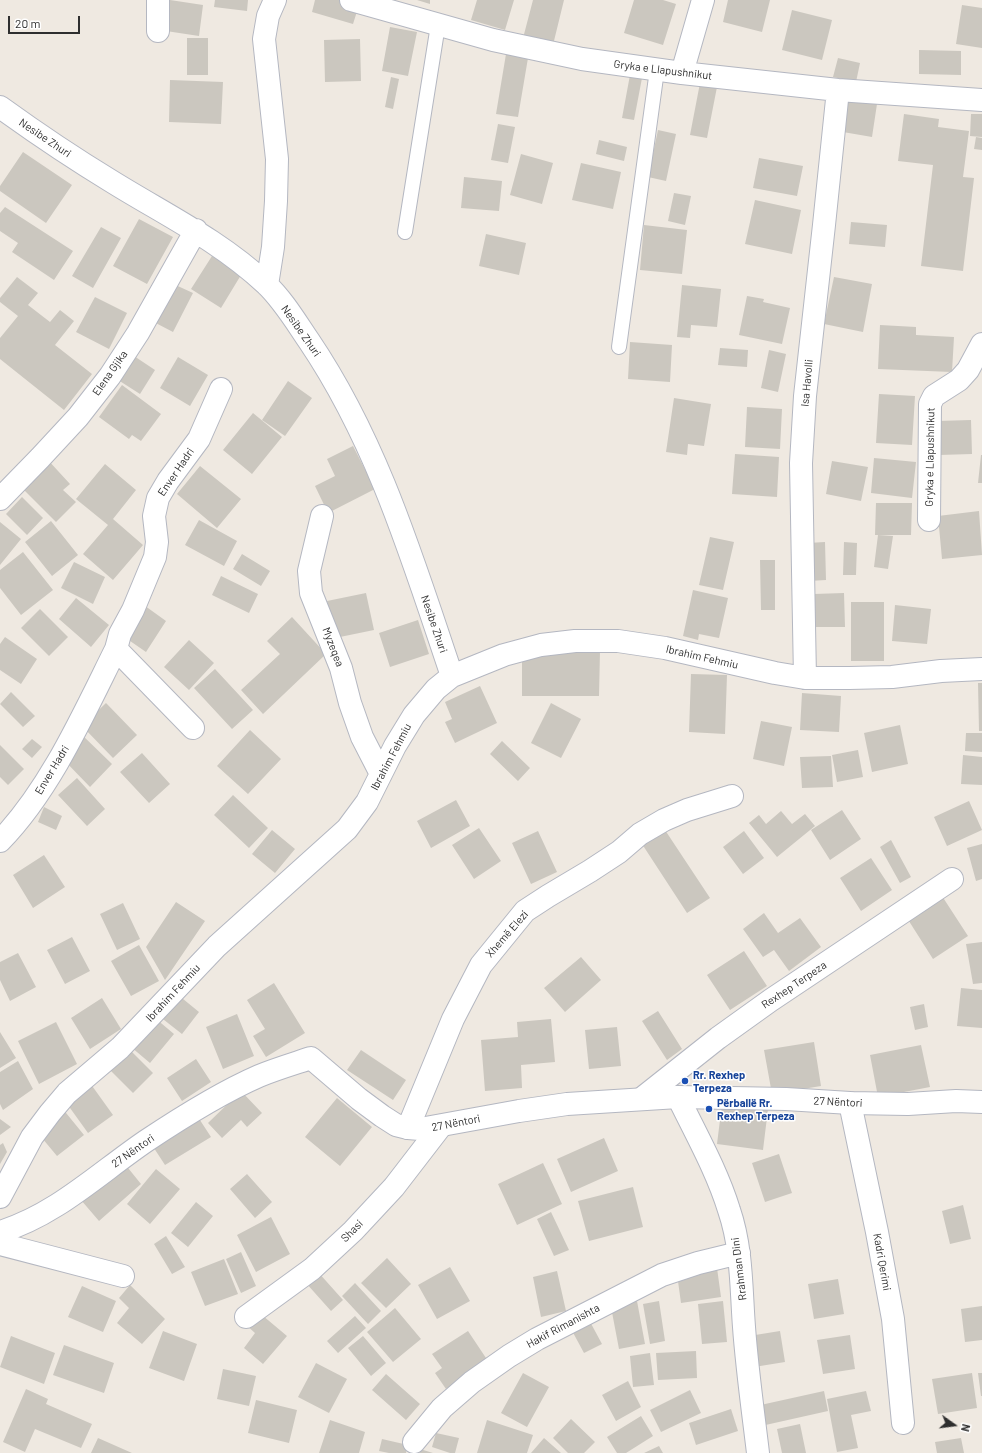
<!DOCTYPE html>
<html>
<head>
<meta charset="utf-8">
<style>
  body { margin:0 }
  #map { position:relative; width:982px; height:1453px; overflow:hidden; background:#efe9e1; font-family:Barlow,sans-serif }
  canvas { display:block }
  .north { position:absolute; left:934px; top:1405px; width:40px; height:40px; -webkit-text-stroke:3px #fff; paint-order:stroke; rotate:104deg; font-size:11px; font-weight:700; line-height:16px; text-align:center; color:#2e2e2e }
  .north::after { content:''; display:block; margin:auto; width:14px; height:18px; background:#2e2e2e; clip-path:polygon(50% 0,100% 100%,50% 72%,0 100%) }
  .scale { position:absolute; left:8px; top:16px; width:72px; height:18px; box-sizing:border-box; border:2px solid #2e2e2e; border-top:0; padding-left:5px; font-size:12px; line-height:14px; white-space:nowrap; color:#2e2e2e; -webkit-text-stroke:3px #fff; paint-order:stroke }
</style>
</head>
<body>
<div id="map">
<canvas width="982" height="1453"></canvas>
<div class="north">N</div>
<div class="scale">20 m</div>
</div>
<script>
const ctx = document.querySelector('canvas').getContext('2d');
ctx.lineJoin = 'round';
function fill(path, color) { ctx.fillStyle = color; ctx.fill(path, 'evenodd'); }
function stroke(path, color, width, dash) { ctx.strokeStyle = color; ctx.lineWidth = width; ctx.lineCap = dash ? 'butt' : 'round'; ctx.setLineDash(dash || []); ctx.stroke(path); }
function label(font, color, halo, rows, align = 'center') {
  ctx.font = font + ' Barlow,sans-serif'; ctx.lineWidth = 3; ctx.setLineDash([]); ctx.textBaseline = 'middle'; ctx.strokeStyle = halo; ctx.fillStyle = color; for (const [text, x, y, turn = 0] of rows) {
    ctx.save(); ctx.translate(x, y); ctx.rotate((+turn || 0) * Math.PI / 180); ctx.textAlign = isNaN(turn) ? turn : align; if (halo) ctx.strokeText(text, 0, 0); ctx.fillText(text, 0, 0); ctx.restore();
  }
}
fill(new Path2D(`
  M170,0L203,5L199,36L166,31Z
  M215,0H248L247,11L214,7Z
  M315,0H341L359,5L353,24L312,12Z
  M417,0H430V4Z
  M477,0H514L505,30L471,20Z
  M533,0H564L552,49L522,42Z
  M634,0H663L676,4L663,45L624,33Z
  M728,0H770L762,32L723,22Z
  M962,5L982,8V48L956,44Z
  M792,10L832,20L822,60L782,50Z
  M390,27L417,32L408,76L382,71Z
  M187,38H208V75H187Z
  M360,39L361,81L325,82L324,40Z
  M919,50L961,51V75L919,74Z
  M506,54L528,58L518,117L496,114Z
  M838,58L860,63L856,82L833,77Z
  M630,75L642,78L634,120L622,118Z
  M391,77L399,79L393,109L385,107Z
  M170,80L223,82L221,124L169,122Z
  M700,83L717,87L707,138L690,135Z
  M848,99L877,104L872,137L843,132Z
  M904,114L939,119L938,127L969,131L963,177L974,178L963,271L921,266L933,165L898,161Z
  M971,114H982V137L970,136Z
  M498,124L515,127L508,163L491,160Z
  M658,130L676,134L666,181L648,177Z
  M976,137L982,138V150L974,149Z
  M599,140L627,147L624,161L596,154Z
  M23,152L72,185L46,223L0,191V186Z
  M521,154L553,163L542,204L510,195Z
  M759,158L803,166L797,196L753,188Z
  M581,163L621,172L613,209L572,200Z
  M464,177L502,181L499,211L461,208Z
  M674,193L691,196L685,225L668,221Z
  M755,200L801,210L792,254L745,244Z
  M5,207L73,251L54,280L12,252L18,243L0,231V213Z
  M139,219L173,237L147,284L113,266Z
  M851,222L887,225L885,247L849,244Z
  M644,225L687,230L682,274L640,270Z
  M101,227L121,238L93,288L72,276Z
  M486,234L526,243L519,275L479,266Z
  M212,256L241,275L221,308L191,289Z
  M17,277L38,293L28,305L50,322L60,310L74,321L55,345L92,374L64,410L0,359V338L18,316L0,302V298Z
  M834,277L872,284L863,332L824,324Z
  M169,282L193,293L173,332L150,320Z
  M682,285L721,289L717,327L691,325L690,338L677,337Z
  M747,296L764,299L763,302L790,308L782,344L739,335Z
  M95,297L127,313L109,349L76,332Z
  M880,325L916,327V335L954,337L952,372L878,369Z
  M630,342L672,345L670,382L628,379Z
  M720,348L748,350L747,367L718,365Z
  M769,350L786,354L778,392L761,388Z
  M131,354L155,370L140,394L115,378Z
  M178,357L208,375L190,406L160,388Z
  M288,381L312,398L285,436L262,420Z
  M122,385L161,414L141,441L132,435L129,439L99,417Z
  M879,394L915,396L912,445L876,443Z
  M674,398L711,404L704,446L688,444L687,455L666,452Z
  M747,407L782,409L780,449L745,447Z
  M253,413L282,437L252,474L223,450Z
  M971,420L972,454L939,455L938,421Z
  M353,446L375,489L328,513L315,486L335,476L327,459Z
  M735,454L779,457L777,497L732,494Z
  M981,455H982V483H978Z
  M874,458L916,462L912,498L871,493Z
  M47,459L70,484L63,490L76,502L56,522L20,486Z
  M832,461L868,467L861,501L826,494Z
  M105,464L136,490L113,519L143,545L113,580L83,554L108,525L76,499Z
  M200,466L241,499L217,528L177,494Z
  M22,497L43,518L27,535L6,514Z
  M876,503H912L911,535H875Z
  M979,511L982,555L942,559L938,516Z
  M199,520L237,541L224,566L185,545Z
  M51,521L78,555L52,576L25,542Z
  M0,522L21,539L0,565Z
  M878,535L893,536L888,569L874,567Z
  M710,537L734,542L723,590L699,585Z
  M825,542L826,580L809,581L808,543Z
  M844,542L857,543L856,575H843Z
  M23,552L53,590L21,615L0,588V570Z
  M242,554L270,571L261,586L233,569Z
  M760,560H775V610H761Z
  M74,562L105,577L93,604L61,588Z
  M221,576L258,594L249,613L212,595Z
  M693,590L728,598L719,638L699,634L698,640L683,636Z
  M366,593L374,630L335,638L327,601Z
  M844,593L845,627H815L814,594Z
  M76,598L109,625L91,647L59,619Z
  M851,602H884V661H851Z
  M141,603L166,621L146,652L120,634Z
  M895,605L931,609L927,644L892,641Z
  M40,609L68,637L49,656L21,628Z
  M292,617L326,654L263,714L241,690L280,654L267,641Z
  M418,620L429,654L390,667L379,633Z
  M5,637L37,659L21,684L0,670V644Z
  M189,640L214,663L189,690L164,667Z
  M522,651H600L599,696H522Z
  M215,669L253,710L232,729L194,688Z
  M691,674L727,675L725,734L689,732Z
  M978,683H982V731H979Z
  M480,686L497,723L455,743L445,722L452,719L445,702Z
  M11,692L35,716L23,727L0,704Z
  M802,693L841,696L839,732L800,730Z
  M106,703L137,735L113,758L82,726Z
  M551,703L581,719L561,758L531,743Z
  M761,721L792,727L784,766L753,759Z
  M900,725L908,764L872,772L864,733Z
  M250,730L281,759L248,794L217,766Z
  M79,732L112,764L90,787L61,757Z
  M966,733H982V752L965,751Z
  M32,739L42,747L32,758L22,749Z
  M502,741L530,768L518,781L490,754Z
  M0,745L24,769L8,785L0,777Z
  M858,750L863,777L837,782L832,755Z
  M142,753L170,784L149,803L120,772Z
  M963,755L982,757V785L961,784Z
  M831,756L833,787L802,788L800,757Z
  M77,778L105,809L87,826L58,795Z
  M233,795L268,828L249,848L214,815Z
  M456,800L470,826L431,848L417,821Z
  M969,801L982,830L947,846L934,817Z
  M44,807L62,816L56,830L38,822Z
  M842,810L861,839L830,860L811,830Z
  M781,811L792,824L805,814L815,826L777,857L749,823L759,815L766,824Z
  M479,828L501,861L474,879L452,845Z
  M272,830L295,849L275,873L252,854Z
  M665,830L710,898L687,913L642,844Z
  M538,831L557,872L531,884L512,843Z
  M744,831L764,858L743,874L723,847Z
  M891,840L911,877L900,883L880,847Z
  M982,844V879L976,881L967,848Z
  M44,855L65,887L33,908L13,875Z
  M871,858L892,890L861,911L840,878Z
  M942,896L968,936L933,959L907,918Z
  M176,902L205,921L165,980L146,947Z
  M123,903L140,939L117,950L100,914Z
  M764,913L778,933L800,918L821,947L789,971L774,950L763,957L743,929Z
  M72,937L90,971L65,984L47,950Z
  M982,942V983L973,984L966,944Z
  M139,945L159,981L131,996L111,961Z
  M744,951L767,986L730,1010L707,975Z
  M18,953L36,987L10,1001L0,980V962Z
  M581,957L601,980L565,1012L544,988Z
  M274,983L305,1033L266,1057L253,1036L265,1029L247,1000Z
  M961,988L982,990V1028L957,1026Z
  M177,994L199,1012L182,1034L159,1016Z
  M102,998L121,1029L90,1049L71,1018Z
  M924,1004L928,1027L915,1030L910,1007Z
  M658,1011L682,1049L667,1060L642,1021Z
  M237,1014L254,1056L223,1069L206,1027Z
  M155,1018L174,1034L150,1063L131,1047Z
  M551,1019L555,1062L521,1065L522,1088L485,1091L481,1040L518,1037L517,1022Z
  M56,1022L77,1064L39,1084L18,1041Z
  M617,1027L621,1066L589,1069L585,1030Z
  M0,1032L16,1058L0,1068Z
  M814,1042L821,1086L772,1094L764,1050Z
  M921,1045L930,1087L878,1097L870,1055Z
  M126,1046L153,1073L133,1093L106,1066Z
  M361,1050L406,1080L393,1100L347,1070Z
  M196,1059L211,1082L182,1101L167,1078Z
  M18,1061L33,1089L3,1110L0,1104V1072Z
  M90,1083L113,1115L88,1133L65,1101Z
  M241,1091L262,1113L247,1127L241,1120L222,1138L208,1123Z
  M337,1098L372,1127L340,1166L305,1137Z
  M722,1104L768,1109L763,1150L717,1144Z
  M62,1108L84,1135L57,1156L37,1132Z
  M196,1114L211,1137L165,1165L150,1142Z
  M0,1119L11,1127L0,1135Z
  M604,1138L618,1171L571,1192L557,1159Z
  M3,1143L7,1152L0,1164V1145Z
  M779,1154L792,1193L765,1202L752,1163Z
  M124,1163L141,1184L99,1221L81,1200Z
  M543,1163L562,1204L517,1225L498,1184Z
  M156,1169L180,1189L150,1224L127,1204Z
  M247,1174L272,1202L255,1218L230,1189Z
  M633,1187L643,1227L589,1241L578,1201Z
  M196,1202L213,1216L188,1247L171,1233Z
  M963,1205L971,1239L950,1244L942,1211Z
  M551,1212L569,1250L554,1256L537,1219Z
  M271,1217L290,1254L256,1272L237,1235Z
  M166,1236L185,1267L172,1274L154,1244Z
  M241,1252L256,1286L241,1293L226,1259Z
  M387,1258L411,1284L386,1308L361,1283Z
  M224,1259L238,1294L205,1306L191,1272Z
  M450,1267L470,1301L437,1319L418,1285Z
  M717,1268L721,1297L681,1303L677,1274Z
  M557,1271L566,1311L541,1317L533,1277Z
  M318,1272L343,1300L331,1311L306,1283Z
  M838,1279L844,1314L814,1319L808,1284Z
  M355,1283L381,1311L368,1324L342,1296Z
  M130,1285L165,1319L142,1344L117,1323L129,1308L119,1298Z
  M82,1286L116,1301L103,1332L68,1317Z
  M637,1301L645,1344L619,1349L611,1307Z
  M659,1301L665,1341L650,1344L643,1304Z
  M723,1301L727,1342L702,1344L698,1304Z
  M982,1306V1340L965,1342L961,1309Z
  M395,1308L421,1339L393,1362L367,1332Z
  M256,1310L287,1336L263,1364L244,1348L255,1333L245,1324Z
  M355,1316L366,1328L338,1353L327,1341Z
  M588,1318L602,1344L584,1353L570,1327Z
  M163,1331L197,1344L184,1381L149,1368Z
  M468,1331L488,1361L446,1389L435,1373L442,1368L432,1354Z
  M780,1331L785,1362L754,1367L749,1336Z
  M850,1335L855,1369L823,1374L817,1340Z
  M11,1336L55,1353L44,1384L0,1367Z
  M363,1336L386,1363L371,1376L348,1348Z
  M64,1345L114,1363L104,1393L53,1375Z
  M696,1351L697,1378L658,1380L656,1353Z
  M650,1353L654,1385L633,1387L630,1356Z
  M316,1363L347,1379L329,1413L298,1397Z
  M223,1369L256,1376L249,1406L217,1399Z
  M523,1373L549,1387L527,1427L501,1413Z
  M972,1373L977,1408L938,1414L932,1379Z
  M978,1373H982V1396H981Z
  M386,1374L420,1404L406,1420L372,1390Z
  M628,1381L641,1407L616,1421L602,1395Z
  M26,1389L48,1399L46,1404L92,1424L81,1448L35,1429L25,1452L3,1442Z
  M690,1390L701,1413L661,1432L650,1410Z
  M824,1391L828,1411L761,1426L756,1406Z
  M866,1391L871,1411L851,1415L858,1448L837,1452L827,1399Z
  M256,1400L297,1410L289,1443L248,1433Z
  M731,1409L738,1431L696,1445L689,1423Z
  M641,1416L653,1436L626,1453H617L607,1437Z
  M571,1419L595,1442L584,1453H568L553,1438Z
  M330,1420L365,1432L359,1453H319Z
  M487,1420L533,1435L527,1453H477Z
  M800,1424L806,1453H782L777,1429Z
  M436,1433L459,1438L455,1453H450L432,1447Z
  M98,1438L132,1453H91Z
  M544,1438L561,1453H531Z
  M961,1438L964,1453H937L935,1442Z
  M382,1439L408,1445L406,1453H389L379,1451Z
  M659,1446L663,1453H644Z
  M420,1449L433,1453H419Z`), '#cbc7bf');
const lane = new Path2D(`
  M405,232L438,25
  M619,347L657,70`);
const street = new Path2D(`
  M351,0L493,40L582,59L682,73L838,90L982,100
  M158,31V0
  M682,73L703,0
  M0,107C36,133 73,158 111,181C164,214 219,240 266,284C283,300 296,322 309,341C378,443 413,561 452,676
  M267,285L273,247L276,201L277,159L264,39L268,16L275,0
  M0,499L40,458L78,417L110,376L138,333L196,230
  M322,516L309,571L311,593L341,668L350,703L362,737L381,774
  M929,520L930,404L934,396L959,380L968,370L982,344
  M116,649L193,728
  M805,678L801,463L805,396L824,225L838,90
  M0,841C50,790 84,713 116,649L120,634L133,610L155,557L157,542L154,516L158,498L168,481L199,439L221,389
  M678,1097C696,1134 717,1171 729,1210C742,1248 741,1287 744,1327C747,1369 753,1411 758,1453
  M641,1099L718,1038L771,1000L952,879
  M850,1103L877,1232L893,1319L903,1423
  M408,1128L453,1019L481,965L525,911L548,896L590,871L619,852L640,834L664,820L687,810L732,796
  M0,1197L32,1137L50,1113L67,1093L120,1048L217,946L347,829L367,802L395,746L414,715L436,689L452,676L504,655L541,645L575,641H618L665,648L775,673L805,678H849L892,677L941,671L982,669
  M0,1244L123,1276
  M246,1317L312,1269L353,1231L394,1187L441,1126
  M414,1442L442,1408L472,1382L509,1356L537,1339L662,1275L698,1263L739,1253`);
const secondary = new Path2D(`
  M0,1232C56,1215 99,1173 146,1141C182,1117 220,1093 259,1076C276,1069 293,1064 311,1058L359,1099L382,1116L396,1125L408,1128L420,1129L519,1111L567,1104L678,1097L786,1099L850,1103L908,1104L956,1101L982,1102`);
stroke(lane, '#b4b7c1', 16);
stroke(street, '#b4b7c1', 24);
stroke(secondary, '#b4b7c1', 24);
stroke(lane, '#fff', 14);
stroke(street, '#fff', 22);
stroke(secondary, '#fff', 22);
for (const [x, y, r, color] of [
  [685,1081,4,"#1a4fb4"],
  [709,1109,4,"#1a4fb4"]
]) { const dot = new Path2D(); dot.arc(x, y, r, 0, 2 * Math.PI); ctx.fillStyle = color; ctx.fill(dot); stroke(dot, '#fff', 1.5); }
label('11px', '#2e2e2e', '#fff', [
  ["Gryka e Llapushnikut",663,70,7],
  ["Nesibe Zhuri",45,138,34],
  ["Nesibe Zhuri",301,331,55],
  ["Elena Gjika",110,373,-55],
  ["Isa Havolli",807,383,-85],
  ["Gryka e Llapushnikut",930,457,-89],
  ["Enver Hadri",176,472,-56],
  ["Nesibe Zhuri",434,624,71],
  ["Myzeqea",333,647,69],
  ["Ibrahim Fehmiu",702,657,13],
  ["Ibrahim Fehmiu",391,757,-62],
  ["Enver Hadri",52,770,-59],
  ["Xhemë Elezi",507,934,-49],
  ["Rexhep Terpeza",794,985,-34],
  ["Ibrahim Fehmiu",173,993,-47],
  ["27 Nëntori",838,1102,3],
  ["27 Nëntori",456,1123,-11],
  ["27 Nëntori",133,1151,-35],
  ["Shasi",352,1231,-45],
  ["Kadri Qerimi",882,1262,80],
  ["Rrahman Dini",739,1269,-97],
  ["Hakif Rimanishta",563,1326,-28]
]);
label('bold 11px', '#164399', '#fff', [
  ["Rr. Rexhep",693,1075],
  ["Terpeza",693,1088],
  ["Përballë Rr.",717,1103],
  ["Rexhep Terpeza",717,1116]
], 'left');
</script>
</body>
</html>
